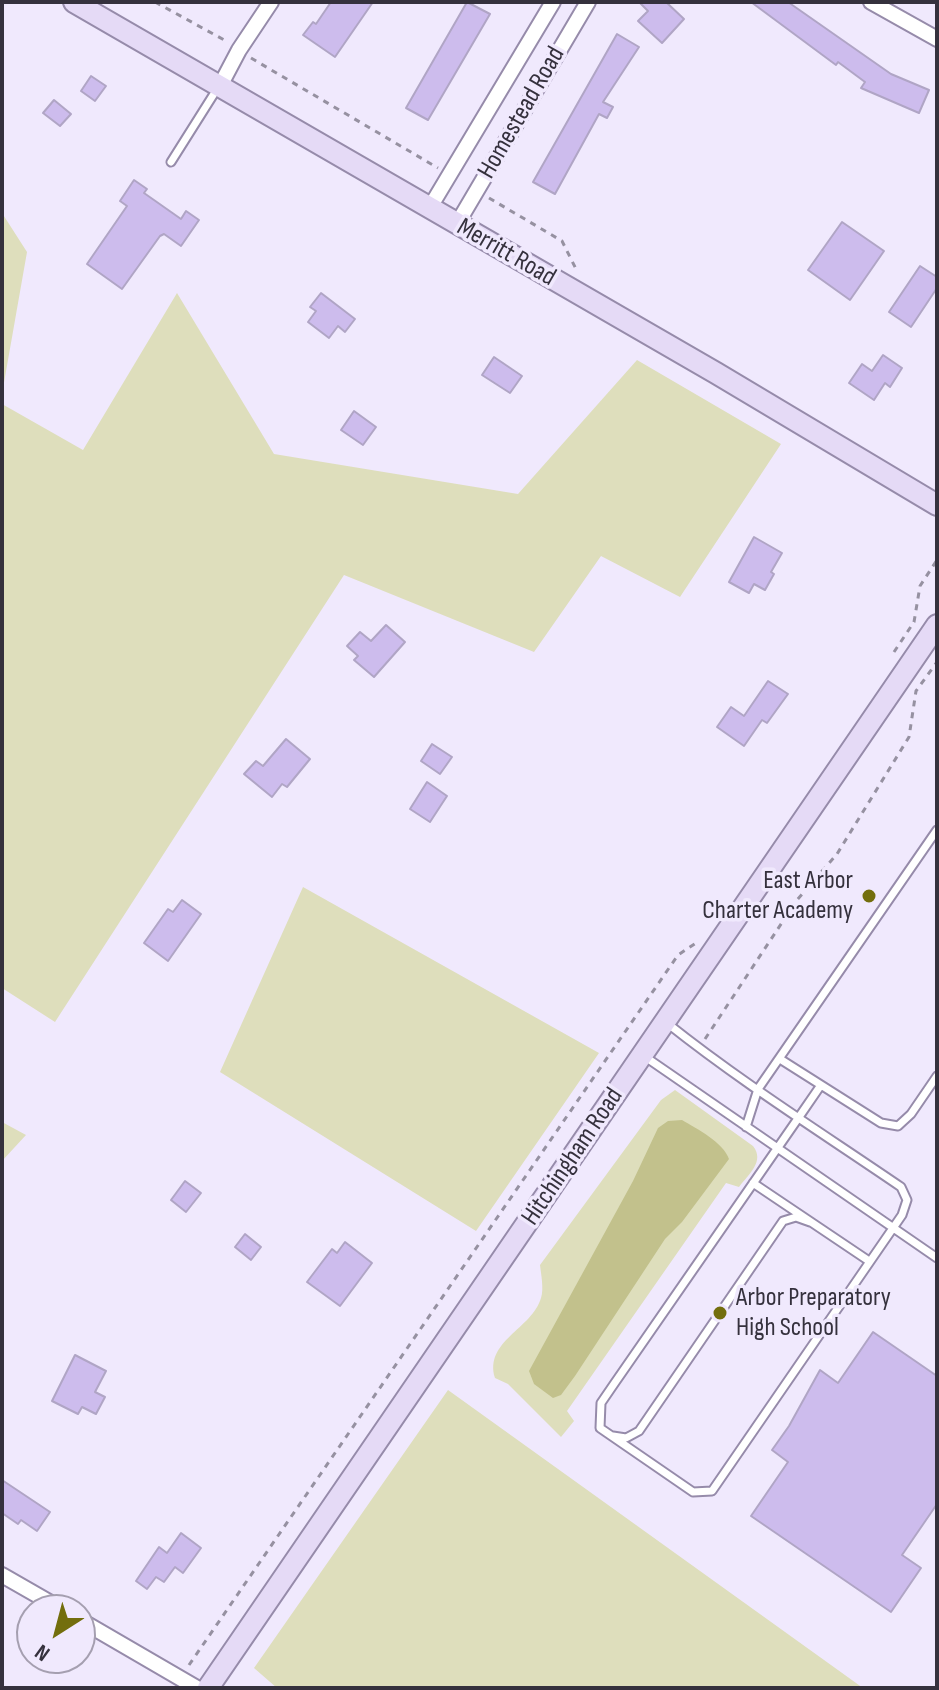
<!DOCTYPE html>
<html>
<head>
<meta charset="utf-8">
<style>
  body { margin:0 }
  #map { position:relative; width:939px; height:1690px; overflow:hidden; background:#f0e9fd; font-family:"Sofia Sans Condensed",sans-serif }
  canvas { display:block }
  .frame { position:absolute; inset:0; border:4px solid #35313d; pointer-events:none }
  .north { position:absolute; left:16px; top:1594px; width:80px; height:80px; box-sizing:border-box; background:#f0e9fd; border:2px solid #a59fb0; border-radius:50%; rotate:216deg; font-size:22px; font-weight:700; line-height:32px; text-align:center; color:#35313d }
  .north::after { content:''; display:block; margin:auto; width:28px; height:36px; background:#736e0d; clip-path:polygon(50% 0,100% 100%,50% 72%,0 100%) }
</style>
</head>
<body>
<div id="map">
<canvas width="939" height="1690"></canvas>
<div class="frame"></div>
<div class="north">N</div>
</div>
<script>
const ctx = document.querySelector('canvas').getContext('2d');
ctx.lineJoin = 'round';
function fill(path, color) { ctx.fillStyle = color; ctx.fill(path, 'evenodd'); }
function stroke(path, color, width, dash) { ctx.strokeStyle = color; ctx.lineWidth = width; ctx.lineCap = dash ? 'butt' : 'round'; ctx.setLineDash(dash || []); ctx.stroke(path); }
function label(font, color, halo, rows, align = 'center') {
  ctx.font = font + ' "Sofia Sans Condensed",sans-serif'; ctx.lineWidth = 7; ctx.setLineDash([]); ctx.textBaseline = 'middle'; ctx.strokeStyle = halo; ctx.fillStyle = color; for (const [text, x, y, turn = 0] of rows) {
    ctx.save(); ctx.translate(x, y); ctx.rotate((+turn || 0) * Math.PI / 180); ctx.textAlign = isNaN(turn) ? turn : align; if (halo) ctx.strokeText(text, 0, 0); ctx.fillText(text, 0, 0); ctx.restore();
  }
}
fill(new Path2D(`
  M2,213L27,252L2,394Z
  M177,293L274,454L518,494L637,360L781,444L680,597L601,556L534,652L344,575L55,1022L2,988V404L83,450Z
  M303,887L599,1053L476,1231L220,1072Z
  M675,1090L753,1146C765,1161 749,1174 739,1187L726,1183L567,1411L574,1421L561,1437L508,1384L495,1378C484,1341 532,1329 541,1298C544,1289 541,1274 540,1265L661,1100Z
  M2,1122L26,1135L2,1161Z
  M448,1390L863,1688H277L254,1668Z`), '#dedebc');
fill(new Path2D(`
  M682,1120C697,1129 723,1142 729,1159L682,1222L665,1239L575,1376L561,1395L553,1398L534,1384L529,1371L633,1181L658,1128L668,1121Z`), '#c2c18c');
const building = new Path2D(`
  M331,2H373L335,57L303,35L313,22L316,24Z
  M467,2L490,14L428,120L406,108Z
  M639,2H666L684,19L662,43L638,21L648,11Z
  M751,2H788L891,74L929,90L919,113L861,88L865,82L838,62L836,65Z
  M617,34L639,47L603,102L613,107L607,118L599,114L555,194L533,182Z
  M91,76L106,86L95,101L81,91Z
  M54,100L71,114L60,126L43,113Z
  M134,180L147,189L144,193L181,219L186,211L199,220L181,246L164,234L160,236L122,289L87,264L127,206L120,201Z
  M842,222L884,251L850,300L808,270Z
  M920,266L937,277V288L911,327L889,312Z
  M321,293L355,319L345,332L338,326L329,338L308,322L316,311L310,307Z
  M883,355L902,368L890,387L885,383L874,400L849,383L862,364L872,371Z
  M494,357L522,376L510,393L482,375Z
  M354,411L376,427L363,445L341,430Z
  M754,537L782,553L771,572L774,574L765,590L754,584L749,593L729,582Z
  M386,625L405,642L374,677L354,660L358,656L347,646L360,632L371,641Z
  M768,681L788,694L767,723L762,720L744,746L717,727L731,707L744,716Z
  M286,739L310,759L287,787L282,784L272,797L244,774L256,761L263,766Z
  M432,744L452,757L440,774L421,761Z
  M427,782L447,796L430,822L410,809Z
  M182,900L201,914L168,961L144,943L168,909L173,912Z
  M185,1181L201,1193L186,1212L171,1200Z
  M245,1234L261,1247L251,1260L235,1247Z
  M345,1242L372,1263L340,1306L307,1282L332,1249L337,1253Z
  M873,1332L937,1376V1504L902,1555L921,1568L891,1612L751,1516L788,1462L772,1450L789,1426L820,1370L838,1383Z
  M75,1355L106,1371L95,1392L105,1397L96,1414L82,1407L78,1414L52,1401Z
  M2,1480L50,1512L37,1531L21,1520L18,1524L2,1513Z
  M181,1533L201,1548L183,1573L175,1567L164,1582L156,1577L147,1589L136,1581L159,1547L167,1553Z`);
fill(building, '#cdbced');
stroke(building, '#b0a5c5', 2);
const lane = new Path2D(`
  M171,162L217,89
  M667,1023C741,1082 822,1133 901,1187L907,1200L902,1215L712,1491L693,1492L600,1428L601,1403L614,1384L799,1117L821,1085
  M644,1056L937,1258
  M780,1059L881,1123L898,1126L911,1114L937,1076
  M746,1127L758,1089L937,830
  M753,1183L869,1261
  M613,1436L626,1438L639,1431L783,1221L796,1217L810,1222`);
const street = new Path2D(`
  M871,2L937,39
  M220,86L239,50L271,2
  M429,209L553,2
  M457,224L588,2
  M2,1575L63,1610
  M80,1620L197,1688`);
const secondary = new Path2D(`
  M74,2L716,373L937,505
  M208,1688L937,625`);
stroke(lane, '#968baa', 11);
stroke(street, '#968baa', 18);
stroke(secondary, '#968baa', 24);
stroke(new Path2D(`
  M155,2L228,42
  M251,58L438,168
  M489,198L562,241L576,269
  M894,652L914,622L920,586L937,560
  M705,1039L797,900L837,854L909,737L916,691L937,662
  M189,1665L678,955L696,943`), '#9691a1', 3, [6, 6]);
stroke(lane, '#fff', 7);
stroke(street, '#fff', 14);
stroke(secondary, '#e5daf6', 20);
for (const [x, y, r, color] of [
  [869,896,8,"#736e0d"],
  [720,1313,8,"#736e0d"]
]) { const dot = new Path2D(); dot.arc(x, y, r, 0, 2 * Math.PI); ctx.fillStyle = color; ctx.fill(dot); stroke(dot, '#f0e9fd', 3); }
label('26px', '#35313d', '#f0e9fd', [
  ["Homestead Road",522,113,-60],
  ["Merritt Road",506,253,30],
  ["Hitchingham Road",573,1157,-56]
]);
label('26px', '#35313d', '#f0e9fd', [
  ["East Arbor",853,881],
  ["Charter Academy",853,911],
  ["Arbor Preparatory",736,1298,"left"],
  ["High School",736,1328,"left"]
], 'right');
</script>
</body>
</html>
